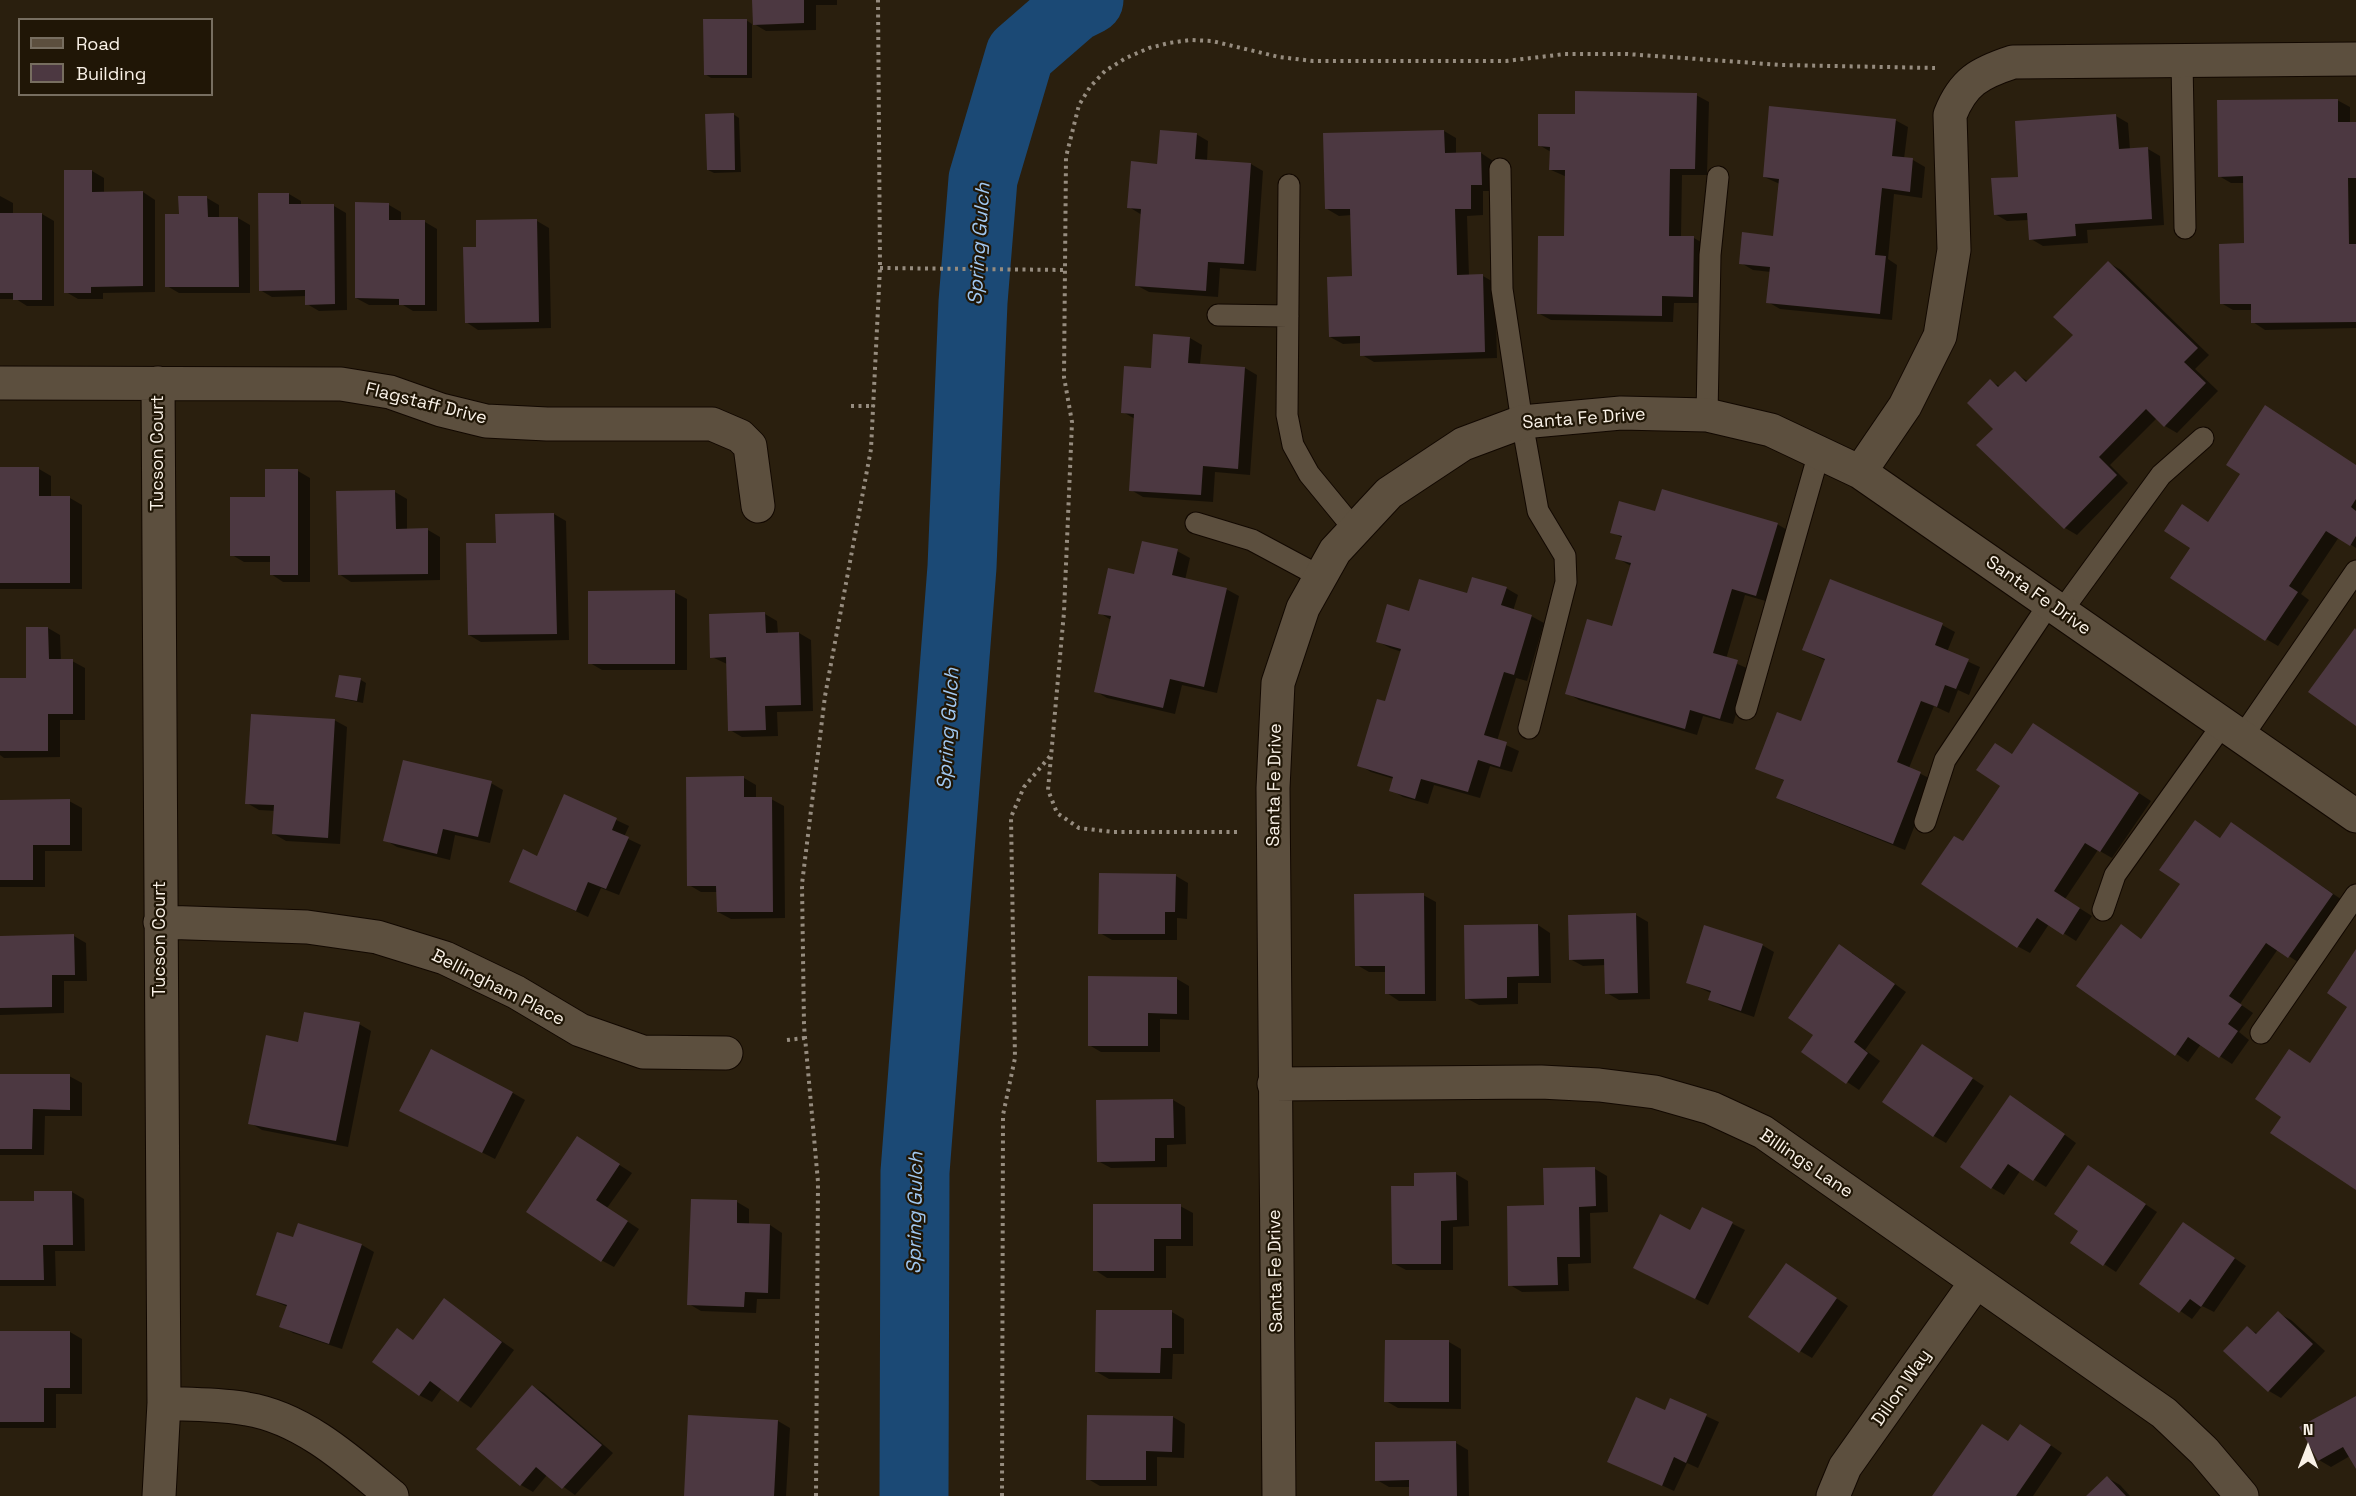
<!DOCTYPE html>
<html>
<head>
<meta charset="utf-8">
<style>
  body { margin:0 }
  #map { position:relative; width:2356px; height:1496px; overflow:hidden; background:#2a1f0e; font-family:"Space Grotesk",sans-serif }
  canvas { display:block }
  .legend { position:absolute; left:18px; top:18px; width:195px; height:78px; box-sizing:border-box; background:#201606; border:2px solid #776e60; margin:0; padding:8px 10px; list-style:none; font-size:18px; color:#f9f1e7 }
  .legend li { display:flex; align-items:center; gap:12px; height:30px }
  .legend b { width:30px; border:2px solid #776e60 }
  .north { position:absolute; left:2278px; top:1418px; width:60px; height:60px; -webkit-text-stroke:4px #201606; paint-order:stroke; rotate:0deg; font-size:16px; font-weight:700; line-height:24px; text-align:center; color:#f9f1e7 }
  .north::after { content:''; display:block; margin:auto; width:21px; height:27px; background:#f9f1e7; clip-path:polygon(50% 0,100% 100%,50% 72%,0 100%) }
</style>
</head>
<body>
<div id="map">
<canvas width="2356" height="1496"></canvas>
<ul class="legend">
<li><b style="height:8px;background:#5c4f3e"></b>Road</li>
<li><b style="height:16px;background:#4c3841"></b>Building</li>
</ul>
<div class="north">N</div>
</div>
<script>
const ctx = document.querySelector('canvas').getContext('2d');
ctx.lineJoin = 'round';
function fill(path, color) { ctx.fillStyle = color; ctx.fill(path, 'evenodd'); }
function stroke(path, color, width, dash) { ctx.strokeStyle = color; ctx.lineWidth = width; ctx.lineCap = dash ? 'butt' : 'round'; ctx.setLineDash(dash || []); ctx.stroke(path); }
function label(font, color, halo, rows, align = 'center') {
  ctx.font = font + ' "Space Grotesk",sans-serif'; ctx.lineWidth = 4.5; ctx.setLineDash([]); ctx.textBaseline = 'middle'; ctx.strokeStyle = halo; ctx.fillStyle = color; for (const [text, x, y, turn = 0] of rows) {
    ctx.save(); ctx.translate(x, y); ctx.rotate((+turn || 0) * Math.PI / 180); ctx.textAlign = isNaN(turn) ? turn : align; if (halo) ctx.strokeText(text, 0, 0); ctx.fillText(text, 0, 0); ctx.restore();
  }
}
fill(new Path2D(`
  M754,0H837V5H816V30L766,31L754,24Z
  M746,20L752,24V78H711L705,74Z
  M1696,95L1709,102L1707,175H1682L1681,237L1694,238L1706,245L1705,303H1674L1673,322L1551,320L1538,313L1566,237L1567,177L1551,170V152L1539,145L1577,116Z
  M2337,100L2350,107V123H2356V328L2265,330L2253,322V310H2233L2221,303L2245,245L2244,183H2231L2219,176Z
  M733,114L739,118L741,172L714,173L708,170Z
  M2116,116L2128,123L2130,150L2148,149L2160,156L2164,225L2087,230L2088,243L2043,246L2031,239L2029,220L2007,221L1995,214L2020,178Z
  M1895,120L1908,127L1904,159L1913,160L1925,167L1922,198L1894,194L1888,259L1897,265L1892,320L1780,309L1768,302L1771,272L1753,270L1741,263L1775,237L1780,184L1764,177Z
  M1444,131L1456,138V154L1481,153L1493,161L1494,191H1483V215L1467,216L1469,276H1483L1495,283L1497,358L1374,362L1362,355V343L1343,344L1330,337L1354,277L1352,215L1339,216L1327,209Z
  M1196,134L1208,141L1207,161L1251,164L1263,171L1256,271L1220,268L1218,297L1149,292L1136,285L1142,215L1129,207L1159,166Z
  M92,171L104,178V193L143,192L155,200V292L103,293V299H78L66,292Z
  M289,194L301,201V206H334L346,213L347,310L319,311L307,304V296L272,297L260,290Z
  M0,196L13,203V214H42L54,221V306H27L16,299H0Z
  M207,198L219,205V218H238L250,225V293H179L167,286L180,215Z
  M389,205L401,212V222H425L437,229V311H413L403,305H369L356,298Z
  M537,221L549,228L551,328L478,330L466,322L478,249Z
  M2109,263L2121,270L2209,355L2195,369L2218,391L2177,433L2165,426L2157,418L2110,465L2128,483L2077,535L2065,528L1995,429L1990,381L2001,387L2015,373L2029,382L2075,335Z
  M1190,338L1202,345L1200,365L1245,368L1257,375L1250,475L1215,472L1213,502L1143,497L1131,490L1135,419L1123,412L1153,370Z
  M2356,466V548L2339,537L2301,594L2309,600L2278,646L2266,639L2209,523L2242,474Z
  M0,469H39L51,476V498H70L82,505V589H0Z
  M266,471H298L310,478V582H283L271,574V562H244L232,555L266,498Z
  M395,492L407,499V530H428L440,537V580L351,582L339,574Z
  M1656,513L1777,524L1789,531L1769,602L1745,595L1726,659L1749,669L1733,724L1703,716L1697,735L1579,700L1567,693L1613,628L1631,566L1617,558L1623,538L1612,532Z
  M554,514L566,521L569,640L481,642L469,635L498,544L497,515Z
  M1177,551L1190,558L1185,580L1226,589L1239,596L1217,693L1182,685L1175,714L1107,698L1095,691L1111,620L1100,613L1135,576Z
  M1831,581L1942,625L1955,632L1947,652L1980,667L1969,695L1958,690L1949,713L1934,706L1909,768L1933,780L1905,850L1790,804L1778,797L1785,781L1757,768L1802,723L1826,661L1804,650Z
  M1506,588L1518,595L1513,611L1531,616L1544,623L1527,681L1516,678L1497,741L1519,751L1512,772L1490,766L1480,798L1434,785L1428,804L1403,797L1391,790L1394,779L1371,772L1359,765L1386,703L1402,652L1390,648L1377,641L1410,612L1468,595Z
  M674,592L687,599V670H602L590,663Z
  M765,614L777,621L778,634L799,633L811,640L813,711L777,712L778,736L742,737L730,730L727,664L712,657Z
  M48,628L60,635L61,661H72L85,668V720H60V757L4,758L0,755V680H28Z
  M340,676L361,680L366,683L363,703L343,699L337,696Z
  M334,720L347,727L340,844L286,841L274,834L276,811L259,810L247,803Z
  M2046,732L2151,801L2112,858L2098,850L2065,899L2092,916L2076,941L2049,924L2030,953L2017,946L1964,843L2002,785Z
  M744,778L756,785V799H771L784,806L785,918L731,919L718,912V892H701L689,885Z
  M491,783L503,790L490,843L455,835L450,860L397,847L385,840Z
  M565,796L629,826L624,837L641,845L619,895L601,888L588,917L511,881L538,858Z
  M69,801L82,808V851H45V887H0V802Z
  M2195,822L2221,839L2232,824L2345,902L2301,964L2278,949L2240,1004L2253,1013L2239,1032L2249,1040L2232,1064L2201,1044L2188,1062L2078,986L2121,926L2142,940L2182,883Z
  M1176,876L1188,883L1187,919L1177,918V940H1112L1100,933Z
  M1423,895L1436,902V1001H1399L1387,993L1386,972H1369L1357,965Z
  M1636,915L1648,922L1650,999L1619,1000L1607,993L1606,965L1583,966L1570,959Z
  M1538,925L1550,933L1551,983H1518V1004L1479,1005L1466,998Z
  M74,936L86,943L87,981H64V1013L0,1015V937Z
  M1762,945L1774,952L1754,1017L1722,1006L1709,999L1711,993L1687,982Z
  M1852,953L1906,992L1865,1050L1880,1061L1859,1090L1803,1052L1815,1035Z
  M1177,979L1189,986V1020L1160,1019V1052H1101L1089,1045Z
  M359,1024L371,1031L348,1147L262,1130L250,1123L299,1043Z
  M1923,1046L1984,1086L1946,1143L1934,1136Z
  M0,1075L69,1076L82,1083V1116H45L44,1155H0Z
  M513,1093L525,1100L495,1159L414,1118Z
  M1173,1100L1185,1107L1186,1144L1167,1145V1167L1111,1168L1098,1161V1101Z
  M2023,1104L2076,1143L2046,1187L2020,1171L2004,1195L1992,1188Z
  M588,1145L632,1173L607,1208L639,1229L614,1267L601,1260Z
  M1595,1169L1607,1176L1608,1212L1590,1213L1591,1263L1568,1264L1569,1291L1522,1292L1510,1285L1545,1207Z
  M1416,1174H1456L1468,1181L1469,1226L1453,1227V1270H1406L1393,1263L1416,1187Z
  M2100,1174L2157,1212L2116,1272L2072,1243L2080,1231Z
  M72,1192L84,1199L85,1251H55L56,1286H0V1203L36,1202Z
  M693,1201L737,1202L749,1209V1225H770L782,1233L780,1299H757L756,1313L701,1311L689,1304Z
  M1180,1206L1193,1213V1246H1166V1278H1107L1095,1270Z
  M1703,1209L1745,1230L1708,1305L1647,1275L1691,1232Z
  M2195,1231L2246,1266L2214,1312L2202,1306L2192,1319L2141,1284Z
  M294,1239L362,1245L374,1252L342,1349L293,1333L281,1326L288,1307L258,1294Z
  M1798,1272L1848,1306L1812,1358L1800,1351Z
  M444,1300L514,1350L471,1408L442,1388L432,1402L419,1395L397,1330L414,1341Z
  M1172,1312L1184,1319V1354H1173L1172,1379H1109L1097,1372Z
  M2278,1313L2291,1320L2325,1351L2281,1398L2269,1391L2247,1328L2258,1334Z
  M70,1332L82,1339V1394H56V1428H0V1333Z
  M1449,1342L1461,1349V1409L1398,1408L1386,1401Z
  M532,1386L544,1393L613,1453L575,1495L547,1475L533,1492L521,1485Z
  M2356,1397V1466L2350,1456L2331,1467L2319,1460Z
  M1671,1400L1719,1422L1698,1468L1687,1463L1674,1491L1609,1461L1666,1412Z
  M1173,1417L1185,1424L1184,1458L1157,1457V1486H1100L1088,1479Z
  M778,1421L790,1428L786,1496H685Z
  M2033,1433L2062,1453L2033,1496H1936L2009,1443Z
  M1456,1443L1468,1450L1469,1496H1411V1487H1389L1377,1480L1376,1444Z
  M2108,1478L2120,1485L2130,1496H2088Z`), '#0007');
stroke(new Path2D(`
  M914,1496L915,1172L962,567L973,302L983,179L1020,54L1073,8L1089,0`), '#1b4975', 69);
fill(new Path2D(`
  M752,0H804V23L753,25Z
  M703,19H747V75H704Z
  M1575,91L1697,93L1695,169H1670L1669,236H1694L1693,297L1662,296V316L1537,314L1538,236H1564L1565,170H1549L1550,147L1538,146V114H1575Z
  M2338,99V122H2356V178H2348L2349,244H2356V322L2251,323V304H2220L2219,244L2244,243L2243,176L2218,177L2217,100Z
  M1769,106L1896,119L1892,156L1913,158L1910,192L1882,188L1875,255L1886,256L1880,314L1766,303L1770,267L1739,264L1742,232L1773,236L1779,179L1763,177Z
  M734,113L735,170H707L705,114Z
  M2116,114L2119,149L2148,147L2152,219L2075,224L2076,236L2029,240L2027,213L1994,215L1991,178L2018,177L2015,121Z
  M1160,130L1197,133L1195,159L1251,163L1244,264L1208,262L1206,291L1135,286L1141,209L1127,208L1131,161L1157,164Z
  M1444,130L1445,153L1481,152L1482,185H1471V209H1455L1457,275L1483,274L1485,352L1360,356V336L1329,337L1327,277L1352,276L1350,209H1325L1323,133Z
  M64,170H92V192L143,191V286L91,287V293H64Z
  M258,193H289V204H334L335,304L305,305V290L259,291Z
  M178,196H207L208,217H238L239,287H165V214H179Z
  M355,202L389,203V220H425V305H399V299L355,298Z
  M0,213H42V300H13V293H0Z
  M537,219L539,322L465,323L463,247H476V220Z
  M2108,261L2198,348L2184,362L2206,383L2164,427L2146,409L2099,457L2117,475L2064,529L1976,445L1993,429L1967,403L1990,379L1998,387L2015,371L2026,382L2073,335L2053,317Z
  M1153,334L1190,337L1188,363L1245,367L1238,469L1203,466L1201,495L1129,491L1134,414L1121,413L1124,366L1151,368Z
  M2265,405L2356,465V499L2351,507L2356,511V536L2350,546L2326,531L2289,586L2298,592L2265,641L2170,578L2190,548L2164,531L2182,504L2208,522L2240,474L2226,465Z
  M0,467H39V496H70V583H0Z
  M265,469H298V575H270V556H230V497H265Z
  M1662,489L1778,523L1756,596L1732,589L1713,653L1738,660L1720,719L1690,710L1685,729L1565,694L1587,619L1612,626L1631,563L1615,559L1622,536L1610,533L1619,501L1655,511Z
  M395,490L396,529L428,528V574L338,575L336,491Z
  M554,513L557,634L468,635L466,543H496L495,514Z
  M1142,541L1178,549L1172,575L1227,588L1204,687L1170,679L1163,708L1094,692L1111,616L1098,614L1108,568L1134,574Z
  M1472,577L1507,587L1501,605L1532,615L1514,675L1504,672L1484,735L1507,742L1500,767L1478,760L1468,792L1421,779L1415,799L1389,791L1393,777L1357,766L1377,699L1385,701L1401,649L1376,642L1387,604L1409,611L1419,579L1467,593Z
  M1830,579L1943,623L1935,645L1969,659L1956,689L1945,685L1937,707L1921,701L1897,762L1921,772L1893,844L1776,798L1784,780L1755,769L1777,712L1801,721L1825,659L1802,650Z
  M675,590V664H588V591Z
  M765,612L766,633L799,632L801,705L765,706L766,730L728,731L726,657L710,658L709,614Z
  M26,627H48L49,659H73V714H48V751H0V678H26Z
  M2355,628L2356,630V726L2308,692Z
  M339,675L361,678L357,701L335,697Z
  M251,714L335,719L328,838L272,834L274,805L245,804Z
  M2033,723L2139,793L2100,852L2085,843L2054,891L2080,908L2063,935L2037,918L2017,948L1921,884L1954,836L1963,841L2000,786L1976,770L1995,743L2012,754Z
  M403,760L492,781L478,837L443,829L437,854L383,841Z
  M744,776V797H772L773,912H717L716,886H687L686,777Z
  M564,794L617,818L612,830L629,837L606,889L588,882L576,911L509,882L523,849L537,856Z
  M70,799V845H33V880H0V800Z
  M2195,820L2220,838L2231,822L2333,894L2288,958L2266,943L2229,996L2242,1005L2228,1024L2238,1031L2219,1058L2188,1037L2175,1056L2076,986L2121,924L2141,939L2180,884L2159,870Z
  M1099,873L1176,874L1175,912H1165V934H1098Z
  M1424,893L1425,994H1385V966H1355L1354,894Z
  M1636,913L1638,993L1605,994L1604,959L1569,960L1568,915Z
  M1538,924L1539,976L1507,977V998L1465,999L1464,925Z
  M1704,925L1763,944L1741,1011L1708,1000L1711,991L1686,983Z
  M74,934L75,975H52V1007L0,1008V936Z
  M1839,944L1895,984L1854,1042L1868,1053L1846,1084L1801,1052L1813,1035L1788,1018Z
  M2356,949V1190L2270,1133L2281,1117L2255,1099L2289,1049L2310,1063L2347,1007L2327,993Z
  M1088,976L1177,977V1014L1148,1013V1046H1088Z
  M304,1012L360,1022L336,1141L248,1124L266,1035L298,1042Z
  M1922,1044L1973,1078L1933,1137L1882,1102Z
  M431,1049L513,1092L482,1153L399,1111Z
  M0,1074H70V1110L33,1109L32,1149H0Z
  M2010,1095L2065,1134L2033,1181L2008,1164L1991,1189L1960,1167Z
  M1173,1099L1174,1138H1155V1161L1097,1162L1096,1100Z
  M577,1136L620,1164L596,1200L628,1221L601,1262L526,1212Z
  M2088,1165L2146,1204L2103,1266L2070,1243L2078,1231L2054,1214Z
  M1595,1167L1596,1206L1579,1207L1580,1257H1557L1558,1285L1508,1286L1507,1206L1544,1205L1543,1168Z
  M1456,1172L1457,1220L1441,1221V1264H1392L1391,1186H1414V1173Z
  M34,1191H72L73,1245H43L44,1280H0V1201H34Z
  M691,1199L737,1200V1223L770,1224L768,1293L745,1292L744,1307L687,1305Z
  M1093,1204H1181V1239H1154V1271H1093Z
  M1702,1207L1733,1222L1695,1299L1633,1268L1660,1214L1690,1230Z
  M2183,1222L2235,1258L2201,1307L2190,1299L2179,1313L2139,1284Z
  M298,1223L362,1244L329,1344L279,1327L287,1305L256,1295L277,1232L293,1237Z
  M1786,1263L1837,1298L1799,1353L1748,1317Z
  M444,1298L502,1342L458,1402L430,1381L419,1396L372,1362L397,1328L413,1340Z
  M1096,1310H1172V1348H1161L1160,1373L1095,1372Z
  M2278,1311L2313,1344L2268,1392L2223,1351L2247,1326L2256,1334Z
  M0,1331H70V1388H44V1422H0Z
  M1385,1340H1449V1402H1384Z
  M532,1385L602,1445L562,1489L536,1467L520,1486L476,1449Z
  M2356,1396V1469L2343,1447L2318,1461L2299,1427Z
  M1636,1397L1665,1410L1670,1398L1707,1414L1686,1463L1674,1457L1662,1486L1607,1462Z
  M688,1415L778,1420L774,1496H684Z
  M1087,1415L1173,1416L1172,1452L1146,1451V1480H1086Z
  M1982,1424L2008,1441L2020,1424L2051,1445L2016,1496H1932Z
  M1456,1441L1457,1496H1409V1480L1375,1481V1442Z
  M2107,1476L2126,1496H2086Z`), '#4c3841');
const service = new Path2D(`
  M2182,61L2185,228
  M1500,169L1502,289L1522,422L1538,511L1565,556L1566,582L1529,728
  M1289,185L1287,415L1293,445L1309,474L1355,530
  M1218,315L1288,316
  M1707,415L1710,255L1718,177
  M1196,523L1252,540L1321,577
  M2061,612L2161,475L2203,438
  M1746,709L1819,453
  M2242,737L2356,571
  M1925,822L1945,760L2049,604
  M2103,910L2115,875L2223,724
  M2261,1033L2356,895`);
const minor = new Path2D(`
  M0,383L341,384L390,392L441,410L486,421L547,424H712L740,436L750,446L758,506
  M158,383L164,1403L159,1496
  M1860,472L1905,406L1940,336L1954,250L1950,115C1963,82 1979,73 2013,62L2356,59
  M160,922L307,927L377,937L445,958L516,992L580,1030L643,1052L726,1053
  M1274,1084L1541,1082L1599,1085L1655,1092L1711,1108L1763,1132L2164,1413L2204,1451L2242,1496
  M164,1403C191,1405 220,1404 247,1409C303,1418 350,1461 392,1496
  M1279,1496L1273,788L1278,683L1303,608L1335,551L1389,493L1463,444L1522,422L1621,413L1707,415L1771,430L1860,472L2356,816
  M1833,1496L1845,1467L1976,1282`);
stroke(service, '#120800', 23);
stroke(minor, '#120800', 35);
stroke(new Path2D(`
  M880,268L1065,270
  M851,406H874
  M1237,832H1113L1079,828L1057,813L1048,790L1064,612L1072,422L1064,377L1066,157L1079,105L1090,87L1105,71L1126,58L1149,48L1169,43L1190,40L1212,41L1279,57L1313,61H1506L1565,54H1627L1782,65L1935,68
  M787,1040L805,1038
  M816,1496L818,1182L804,1026L802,884L825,696L871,449L880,268L878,0
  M1002,1496L1003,1115L1015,1058L1011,817L1024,787L1051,755`), '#968c7f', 4, [3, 4.5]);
stroke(service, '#5c4f3e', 21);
stroke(minor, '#5c4f3e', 33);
label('18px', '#f9f1e7', '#201606', [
  ["Flagstaff Drive",426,404,14],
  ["Santa Fe Drive",1584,419,-4],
  ["Tucson Court",158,453,-90],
  ["Santa Fe Drive",2038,596,35],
  ["Santa Fe Drive",1275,785,-89],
  ["Tucson Court",160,939,-90],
  ["Bellingham Place",498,988,27],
  ["Billings Lane",1806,1164,34],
  ["Santa Fe Drive",1276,1271,-91],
  ["Dillon Way",1902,1388,-55]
]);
label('italic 20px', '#a1c8f1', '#201606', [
  ["Spring Gulch",980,244,-86],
  ["Spring Gulch",949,729,-86],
  ["Spring Gulch",916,1213,-89]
]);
</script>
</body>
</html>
